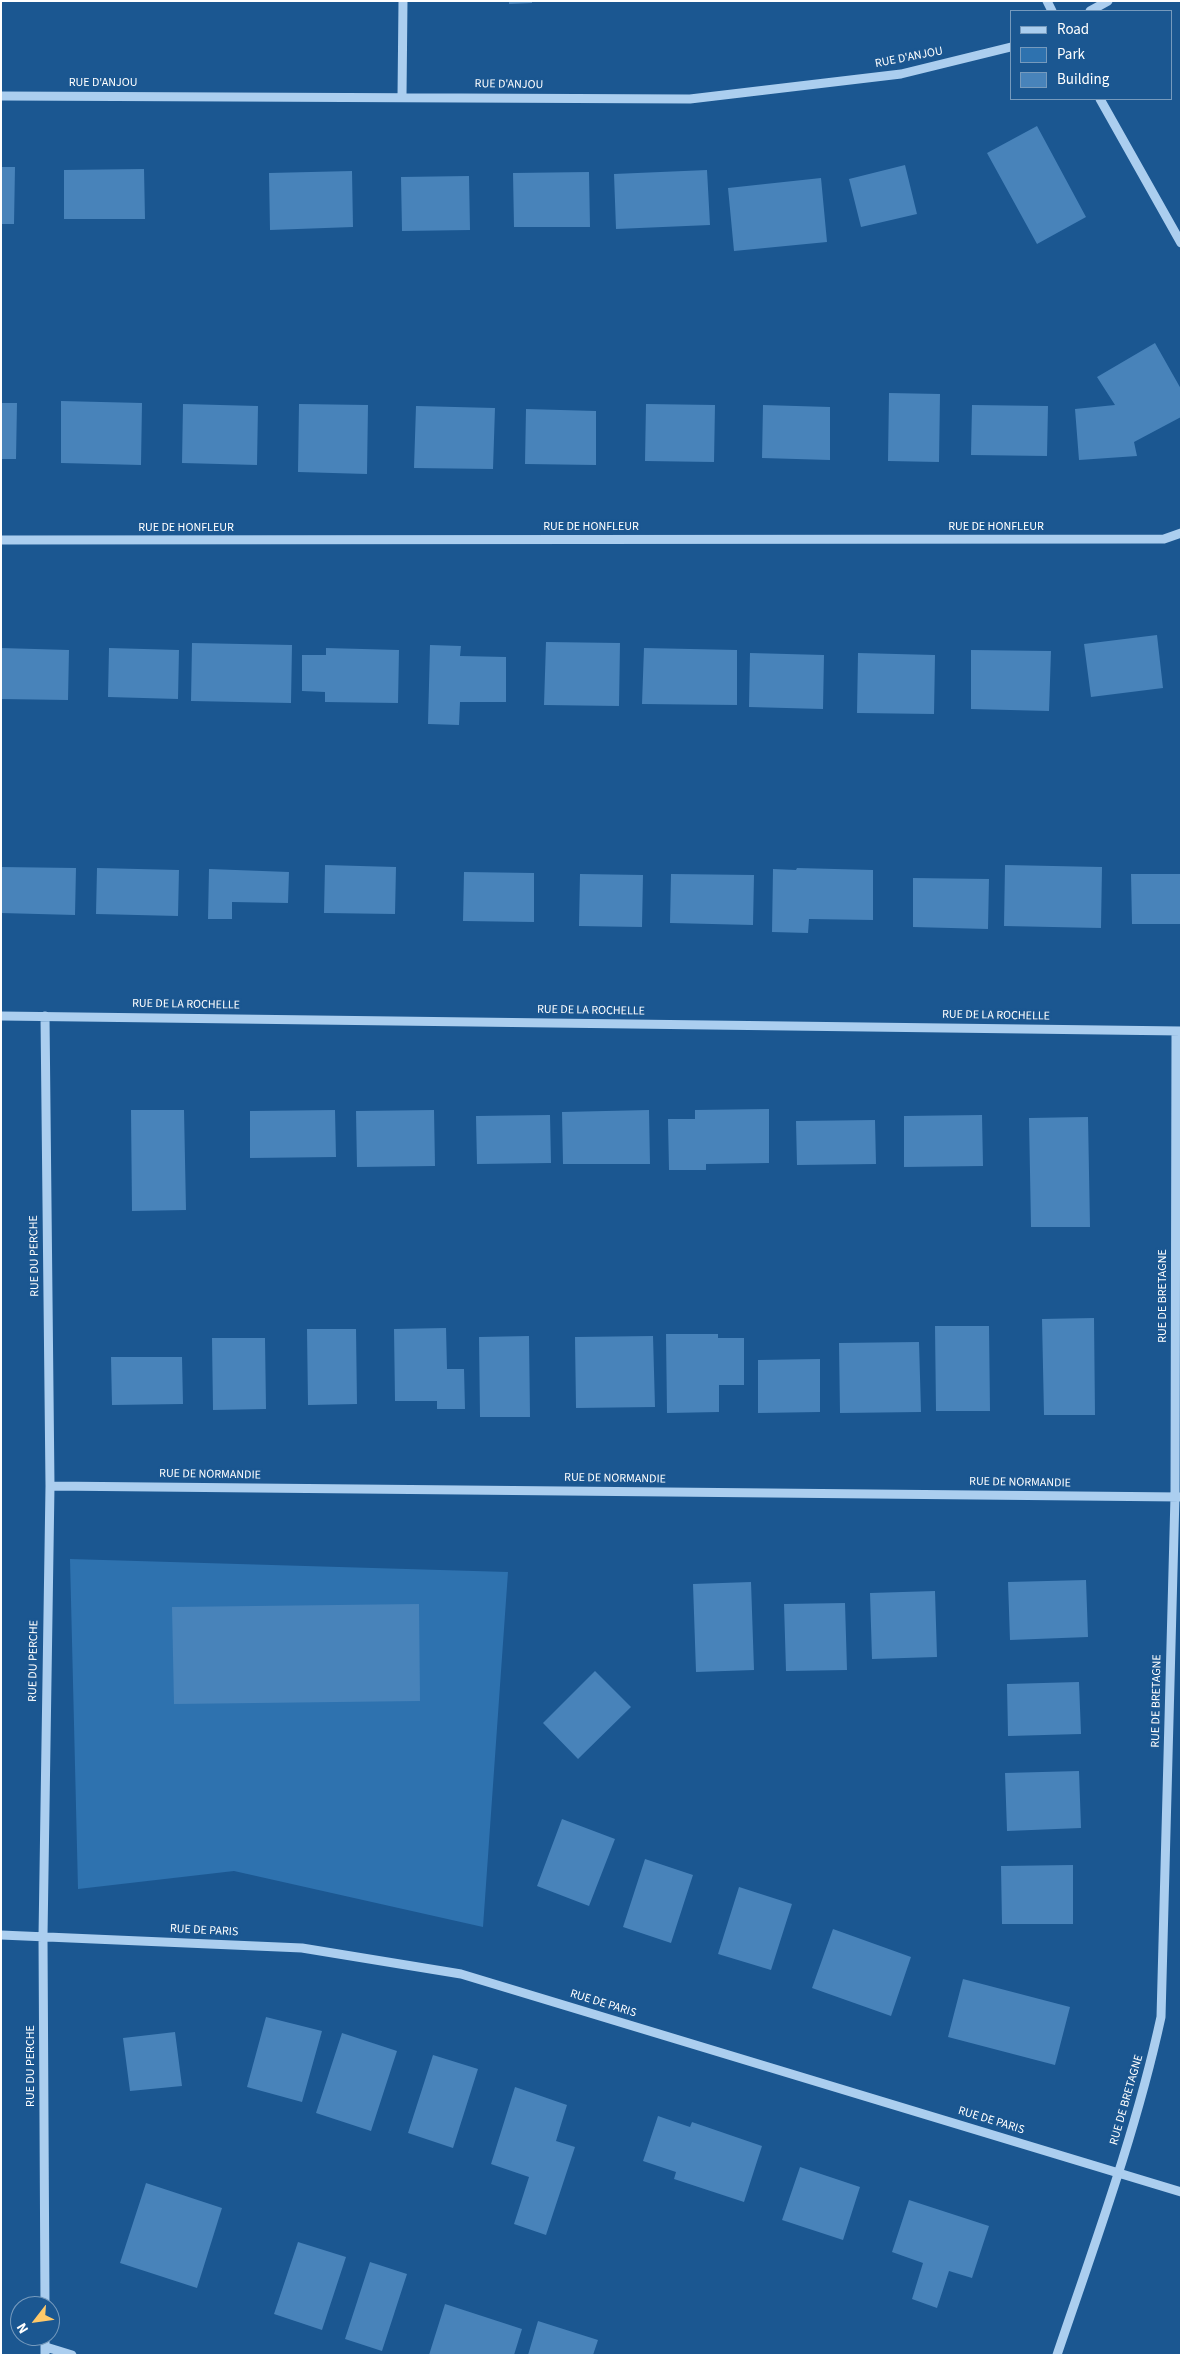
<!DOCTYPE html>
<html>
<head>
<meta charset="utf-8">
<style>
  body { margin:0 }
  #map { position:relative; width:1182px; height:2356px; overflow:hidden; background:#1b5791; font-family:"Source Sans 3",sans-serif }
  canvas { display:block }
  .frame { position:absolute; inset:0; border:2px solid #fff; pointer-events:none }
  .legend { position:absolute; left:1010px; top:10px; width:162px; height:90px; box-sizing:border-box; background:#1b5791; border:1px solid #769abd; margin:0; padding:6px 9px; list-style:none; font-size:15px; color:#fff }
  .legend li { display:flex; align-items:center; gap:10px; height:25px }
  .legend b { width:25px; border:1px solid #769abd }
  .north { position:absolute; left:10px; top:2296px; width:50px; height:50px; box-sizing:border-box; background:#1b5791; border:1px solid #769abd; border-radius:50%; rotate:240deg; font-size:14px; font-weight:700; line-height:20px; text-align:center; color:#fff }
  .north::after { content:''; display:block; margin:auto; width:18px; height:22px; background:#ffc969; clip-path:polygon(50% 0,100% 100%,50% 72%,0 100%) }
</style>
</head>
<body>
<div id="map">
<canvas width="1182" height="2356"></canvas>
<div class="frame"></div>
<ul class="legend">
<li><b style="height:6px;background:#abceef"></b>Road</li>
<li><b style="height:14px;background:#2e72af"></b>Park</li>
<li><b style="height:14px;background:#4883ba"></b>Building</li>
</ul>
<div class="north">N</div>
</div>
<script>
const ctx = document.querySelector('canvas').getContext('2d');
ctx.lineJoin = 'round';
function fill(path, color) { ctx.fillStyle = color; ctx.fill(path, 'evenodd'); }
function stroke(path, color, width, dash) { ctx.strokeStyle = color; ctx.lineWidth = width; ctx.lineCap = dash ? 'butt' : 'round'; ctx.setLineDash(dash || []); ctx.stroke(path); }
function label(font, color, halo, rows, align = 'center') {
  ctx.font = font + ' "Source Sans 3",sans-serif'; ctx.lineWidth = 5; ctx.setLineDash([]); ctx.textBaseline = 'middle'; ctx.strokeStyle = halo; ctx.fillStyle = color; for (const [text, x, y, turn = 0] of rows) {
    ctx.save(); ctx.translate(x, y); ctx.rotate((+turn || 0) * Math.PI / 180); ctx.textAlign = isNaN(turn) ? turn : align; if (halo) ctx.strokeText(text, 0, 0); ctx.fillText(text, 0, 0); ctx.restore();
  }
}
fill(new Path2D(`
  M70,1559L508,1572L483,1927L234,1871L78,1889Z`), '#2e72af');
fill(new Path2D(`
  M509,1H532V3L509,4Z
  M1037,126L1086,217L1037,244L987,153Z
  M905,165L917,214L861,227L849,179Z
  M1,167H15L14,224H1Z
  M144,169L145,219H64V170Z
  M707,170L710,225L616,229L614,174Z
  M352,171L353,227L270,230L269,173Z
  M589,172L590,227H514L513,173Z
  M469,176L470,230L402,231L401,177Z
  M821,178L827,242L734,251L728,188Z
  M1155,343L1181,389V417L1134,442L1137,456L1079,460L1075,409L1115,405L1097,377Z
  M889,393L940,394L939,462L888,461Z
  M61,401L142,403L141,465L61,463Z
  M1,403H17L16,459H1Z
  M183,404L258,406L257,465L182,463Z
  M299,404L368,405L367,474L298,472Z
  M646,404L715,405L714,462L645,461Z
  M763,405L830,407V460L762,458Z
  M972,405L1048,406L1047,456L971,455Z
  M416,406L495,408L493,469L414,468Z
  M526,409L596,411V465L525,464Z
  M1157,635L1163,688L1091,697L1084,644Z
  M546,642L620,643L619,706L544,705Z
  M192,643L292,645L291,703L191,701Z
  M430,645L461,646L460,656L506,657V702H460L459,725L428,724Z
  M1,648L69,650L68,700L1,699Z
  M109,648L179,650L178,699L108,697Z
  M326,648L399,650L398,703L325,702V692L302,691V655H326Z
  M644,648L737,650V705L642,704Z
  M971,650L1051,651L1049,711L971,709Z
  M750,653L824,655L823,709L749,707Z
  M858,653L935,655L934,714L857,713Z
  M325,865L396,867L395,914L324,913Z
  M1005,865L1102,867L1101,928L1004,926Z
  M1,867L76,868L75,915L1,913Z
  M97,868L179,870L178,916L96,914Z
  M797,868L873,870V920L809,919L808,933L772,932L773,869L796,870Z
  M209,869L289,872L288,903L232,902V919H208Z
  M464,872L534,873V922L463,921Z
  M580,874L643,875L642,927L579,926Z
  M671,874L754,875L753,925L670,923Z
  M1131,874H1181V924H1132Z
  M913,878L989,879L988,929L913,927Z
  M769,1109V1163L706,1164V1170H669L668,1119H695V1110Z
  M131,1110H184L186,1210L132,1211Z
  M335,1110L336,1157L250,1158V1111Z
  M434,1110L435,1166L357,1167L356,1111Z
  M649,1110L650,1164H563L562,1112Z
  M550,1115L551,1163L477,1164L476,1116Z
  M982,1115L983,1166L904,1167V1116Z
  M1088,1117L1090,1227H1031L1029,1118Z
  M875,1120L876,1164L797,1165L796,1121Z
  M1094,1318L1095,1415H1044L1042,1319Z
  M935,1326H989L990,1411H936Z
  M446,1328L447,1369H464L465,1409H437V1401H395L394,1329Z
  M307,1329H356L357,1404L308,1405Z
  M666,1334H718V1338H744V1385H719V1412L667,1413Z
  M529,1336L530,1417H480L479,1337Z
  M653,1336L655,1407L576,1408L575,1337Z
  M212,1338H265L266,1409L213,1410Z
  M919,1342L921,1412L840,1413L839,1343Z
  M111,1357H182L183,1404L112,1405Z
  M820,1359V1412L758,1413V1360Z
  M1086,1580L1088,1637L1010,1640L1008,1582Z
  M751,1582L754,1670L696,1672L693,1584Z
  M935,1591L937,1657L872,1659L870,1593Z
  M845,1603L847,1670L786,1671L784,1604Z
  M419,1604L420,1701L174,1704L172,1607Z
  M595,1671L631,1707L578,1759L543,1723Z
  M1079,1682L1081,1734L1008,1736L1007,1684Z
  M1079,1771L1081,1828L1007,1831L1005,1773Z
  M562,1819L615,1839L589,1906L537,1886Z
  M645,1859L693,1875L671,1943L623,1927Z
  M1073,1865V1924H1002L1001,1866Z
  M739,1887L792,1904L771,1970L718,1954Z
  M833,1929L911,1957L891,2016L812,1988Z
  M963,1979L1070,2007L1055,2065L948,2037Z
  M266,2017L322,2031L302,2102L247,2087Z
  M175,2032L182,2086L130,2091L123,2038Z
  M342,2033L397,2051L371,2131L316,2113Z
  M433,2055L478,2069L453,2148L408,2133Z
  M515,2087L567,2105L556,2141L575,2147L546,2235L514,2224L529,2177L491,2164Z
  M658,2116L690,2127L692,2122L762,2146L744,2202L674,2179L676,2172L643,2161Z
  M800,2167L860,2187L843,2240L782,2220Z
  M146,2183L222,2208L197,2288L120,2263Z
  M909,2200L989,2226L972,2278L949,2271L937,2308L912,2299L923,2263L892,2252Z
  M298,2242L346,2257L322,2330L274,2314Z
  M370,2262L407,2274L382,2351L345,2339Z
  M445,2304L522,2329L514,2355H429Z
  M538,2321L598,2340L593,2355H528Z`), '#4883ba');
stroke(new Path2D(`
  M1047,1L1052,11
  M1090,11L1108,1
  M1,96L690,99L901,74L1011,47
  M402,96L403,1
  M1100,99L1181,243
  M1,540L1164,539L1181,533
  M1,1016L1181,1031
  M50,1486L1181,1497
  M1,1935L302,1948L461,1974L1181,2192
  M45,2306L43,1936L50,1486L45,1016
  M46,2347L72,2355
  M45,2355V2336
  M1057,2355C1095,2243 1136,2132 1161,2017L1175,1496L1176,1031`), '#abceef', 9);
label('12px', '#fff', '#1b5791', [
  ["RUE D'ANJOU",909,58,-11],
  ["RUE D'ANJOU",103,83],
  ["RUE D'ANJOU",509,85,1],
  ["RUE DE HONFLEUR",591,527],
  ["RUE DE HONFLEUR",996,527],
  ["RUE DE HONFLEUR",186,528],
  ["RUE DE LA ROCHELLE",186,1005,1],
  ["RUE DE LA ROCHELLE",591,1011,1],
  ["RUE DE LA ROCHELLE",996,1016,1],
  ["RUE DU PERCHE",35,1256,-91],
  ["RUE DE BRETAGNE",1163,1296,-90],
  ["RUE DE NORMANDIE",210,1475,1],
  ["RUE DE NORMANDIE",615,1479,1],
  ["RUE DE NORMANDIE",1020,1483,1],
  ["RUE DU PERCHE",34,1661,-89],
  ["RUE DE BRETAGNE",1157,1701,-89],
  ["RUE DE PARIS",204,1931,3],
  ["RUE DE PARIS",603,2004,17],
  ["RUE DU PERCHE",31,2066,-90],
  ["RUE DE BRETAGNE",1127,2100,-74],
  ["RUE DE PARIS",991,2121,17]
]);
</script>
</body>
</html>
